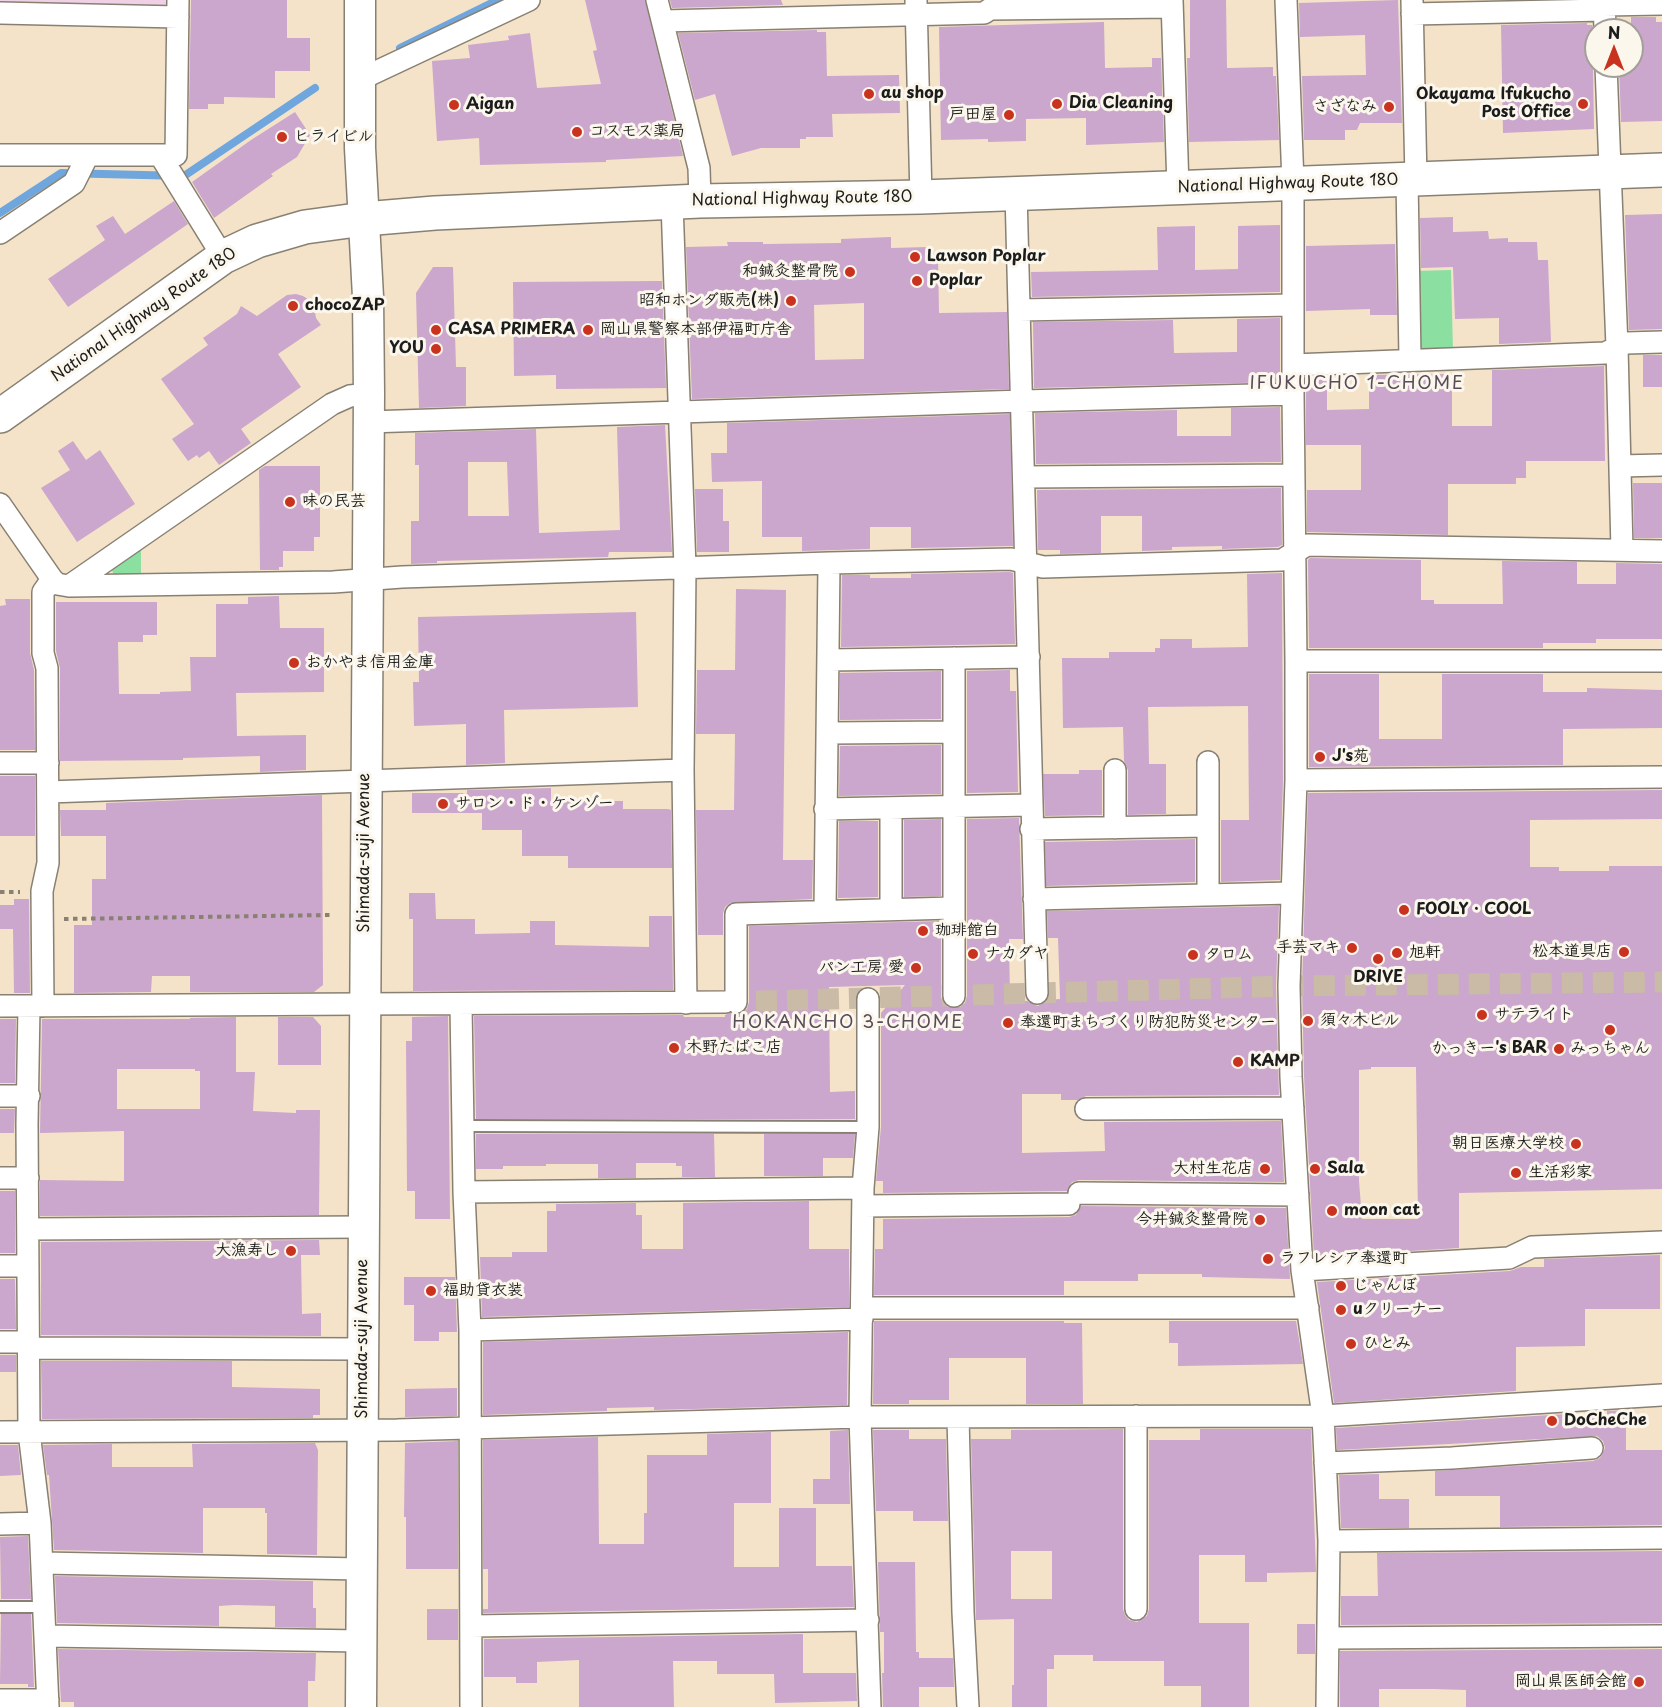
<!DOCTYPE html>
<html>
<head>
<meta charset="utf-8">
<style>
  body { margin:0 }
  #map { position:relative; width:1662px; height:1707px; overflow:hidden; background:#f4e3c9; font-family:"Playpen Sans",sans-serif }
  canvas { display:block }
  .north { position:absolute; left:1584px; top:18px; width:60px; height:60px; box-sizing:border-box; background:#fbf7ec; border:2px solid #a29f99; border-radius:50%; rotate:0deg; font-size:16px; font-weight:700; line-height:24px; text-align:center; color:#1c1c1c }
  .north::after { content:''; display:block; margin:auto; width:21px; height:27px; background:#c8321e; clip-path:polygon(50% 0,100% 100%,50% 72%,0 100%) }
</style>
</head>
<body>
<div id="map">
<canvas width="1662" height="1707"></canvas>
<div class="north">N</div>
</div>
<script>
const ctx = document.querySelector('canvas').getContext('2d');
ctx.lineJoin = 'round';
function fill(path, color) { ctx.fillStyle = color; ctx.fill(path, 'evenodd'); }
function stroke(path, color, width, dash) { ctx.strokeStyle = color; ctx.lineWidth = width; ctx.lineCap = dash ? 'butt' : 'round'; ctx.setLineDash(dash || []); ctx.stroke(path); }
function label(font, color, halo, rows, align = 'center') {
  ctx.font = font + ' "Playpen Sans","Klee One",sans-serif'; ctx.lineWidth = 6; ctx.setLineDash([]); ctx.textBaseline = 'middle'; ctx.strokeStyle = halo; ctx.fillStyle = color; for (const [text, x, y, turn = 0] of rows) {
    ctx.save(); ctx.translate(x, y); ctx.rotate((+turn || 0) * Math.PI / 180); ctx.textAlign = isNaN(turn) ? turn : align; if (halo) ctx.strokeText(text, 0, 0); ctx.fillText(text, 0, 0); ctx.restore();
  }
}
fill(new Path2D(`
  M0,0H169V8L0,4Z`), '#f0d0e4');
fill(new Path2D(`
  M1451,270L1453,351L1416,352L1414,271Z
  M141,549V575L114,576L112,570L115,566Z`), '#8bdfa1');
stroke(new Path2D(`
  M400,48L498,0
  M0,213L61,173L184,176L315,88`), '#6ea6dd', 8);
fill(new Path2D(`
  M191,0H287V38H310V71H275V98L224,97V104H208V109H189Z
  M585,0H645L683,156L606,160V162L480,165L479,138L437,141L432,61L470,58L468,45L509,40L508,36L530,33L537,88L601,84L593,51L597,50Z
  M670,0H781L783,5L672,8Z
  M1190,0H1226L1227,68L1273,67V76H1276L1279,140L1189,142L1187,58H1190Z
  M1398,0L1402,123H1360L1357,130H1345V140H1304L1302,76L1366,75L1365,35L1300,37L1299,3Z
  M1631,17H1656V22H1662V121L1621,122L1619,66H1632V30H1618V24H1631Z
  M1104,22L1105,68L1152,67V58H1161L1164,142L1086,145V118L1026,119V141L988,142V139L941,140L939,27Z
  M1587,23V25H1592L1596,39V59L1593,66L1594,129L1503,133L1501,25Z
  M817,30V32H826L827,76L899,75L900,113L832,114L833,137H806V139H800V148H761L732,156L715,94L695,100L678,33Z
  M295,112L310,135L297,157L271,174L273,176L214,218L192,182L251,140Z
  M174,201L188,224L68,307L48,279L105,240L96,226L113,216L125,234Z
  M1662,214V329L1629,330L1625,215Z
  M1453,217V232L1488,231L1489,239L1508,238V242H1537L1538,260H1548L1551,342L1499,344V318L1455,319L1453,267L1421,268L1420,218Z
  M1280,225V292L1032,297L1031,272L1158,270L1157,227L1195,226V270L1238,269V226Z
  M891,237V248L928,247L938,257L939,313L1007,312L1009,389L692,399L686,247L728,246L727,242H763V244L841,243V239ZM864,303V359L815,360L814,305Z
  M1395,244L1397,315H1370V309L1306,311V246Z
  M433,267H453L456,367H466V406L419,408L416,293Z
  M662,281L666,388L556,389V375L514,376L513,282Z
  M296,294L303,296L311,301L314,306L316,318L321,325L278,354L301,387L241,429L251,443L219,465L209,451L199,458L197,455L188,461L172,439L194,424L161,379L208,345L203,338L237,314L241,306L257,316L287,295Z
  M1280,318V382L1034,388L1033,322L1173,320L1174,353L1237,352V319Z
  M1643,355H1662V387H1643Z
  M1604,366L1605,461H1526V478H1516V484H1448V535L1307,532V490H1361V445H1306V377L1327,376V410L1369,409V375L1452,374V426H1492V370Z
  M1280,407L1281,462L1036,464L1035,413L1177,410V436H1231V408Z
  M1010,414L1013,546L911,548V527H870V549L802,551V537H762V481L712,482L711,453H727V423Z
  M665,425L672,552H609L608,557L437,561V563L411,564V521H419V465H415V433L536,429L539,533L620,530L617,427ZM468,462H507L509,516H468Z
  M73,441L86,460L100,450L135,504L77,542L41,488L70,470L58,451Z
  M265,466H320V537H314V551H283V567H279V570H260L259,470Z
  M1633,483H1662V538H1634Z
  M1281,488L1282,545L1278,547L1222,549V546L1172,547V550L1142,551V516H1101V553L1060,554V550H1038L1037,490Z
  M695,489H723V521H729V552H697Z
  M1310,558L1421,560V600H1434V604H1503L1502,561L1577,562V584H1616V563L1662,564V639H1596V643H1543V648H1309L1308,560Z
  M1010,572L1013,573L1015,644L841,647L842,575H870V578H911V574Z
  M1282,573L1283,780L1280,880L1221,882V820H1249L1248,706L1148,707L1149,764H1166V814L1128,815V770L1124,761L1123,727L1063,728L1062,658H1109V652H1155V648H1160V639H1192V648L1248,647L1247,574Z
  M736,589L786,590L783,860H813L812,899L730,903L725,907L723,913V935H698L696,810H734L735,734H696L697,670H735Z
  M279,596L280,628H324V692L236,693L237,736L306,735V770L260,772V756L183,758V760L60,761V668L56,651V602H157V635H143V642H118L119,694H160V692L191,691L190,657H216V604H248V597Z
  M5,599H30V653L34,670L35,750H0V606L6,605Z
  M636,612L638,707L504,710L505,763L466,765V724L414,726L413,682H419L418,617Z
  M1010,670V691H1016L1018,792L967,793V671Z
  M941,671V719L840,720V673Z
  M1309,674H1379V739H1442V674H1543V692H1587V688L1662,690V728L1563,729V765L1309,767Z
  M941,745V794L839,796L840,746Z
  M1079,770H1102V815L1045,816L1043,774H1079Z
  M0,776H35V836H0Z
  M551,788V801H623V809H668L671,810L672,868H568V856H522V830H482V813H412V793H467V790Z
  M1662,790V819L1530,820V867H1559V871H1609V866H1662V1189L1459,1193V1248L1314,1257L1304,1076L1302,986L1308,793ZM1371,1067H1416L1418,1219H1362L1359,1181V1070L1371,1069Z
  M322,795L323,985L314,992H190V976H152L151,992L74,993V925H92V879H106V836H61L60,810H106V803Z
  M1019,818L1023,939H1009L1010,1001H1027L1032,1004L1038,1006L1047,1000L1060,999L1058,938H1048L1047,911L1279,906L1276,986L1279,1095L1086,1096L1078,1100H1061V1094H1022V1153L1105,1151L1104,1122L1281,1121L1284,1182L1079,1180L1072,1182L1067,1191L883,1193V1181H876L881,1127V1013L905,985L829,987L830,1092L855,1091V1119H476L474,1016L683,1015L684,1017H725V1015L730,1013H742L747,1009L749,1002V926L941,921V997L943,1003L948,1007H960L965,1003L967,996V819Z
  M941,819V896L904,897V820Z
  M839,821H878V897L838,898Z
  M1195,839V882L1046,886L1045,842Z
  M409,893H435L436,919H475V934L530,933V921H555V945L649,947V916H672L673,990L413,991V919H409Z
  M14,899H29L30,993H14L13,929H0V905H14Z
  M448,1016L450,1219H415V1191H407L406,1041H412V1017Z
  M236,1017V1072H255L253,1111L296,1113V1110H320L319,1215L40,1216V1180L124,1181V1131L40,1133L42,1019H190V1018ZM117,1069H195V1071H200V1109H117Z
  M278,1017H313L321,1026V1065H278Z
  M0,1019H16L15,1083H0Z
  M0,1109H15L14,1133H0Z
  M476,1134H714L715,1177H682V1166H676V1163H636V1178H598V1164H546V1166H503V1169H476Z
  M764,1134H855L853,1158H823V1176H764Z
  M0,1191H15V1253H0Z
  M809,1201V1249H849V1307L482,1317L480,1257H512V1252H547V1211H556V1204L636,1203V1215H642V1249H683V1203Z
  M1081,1206L1286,1208L1290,1279L1202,1277V1274H1138V1281H1064V1295H874L875,1249H883V1219L1069,1217L1076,1215Z
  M319,1240L320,1255H301L302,1314L321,1313V1336L41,1335V1242Z
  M1660,1255V1309H1585V1346L1516,1347V1391L1334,1403L1317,1282L1510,1271L1521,1267H1544V1259Z
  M404,1277H455L457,1332H439V1341H414V1305H404Z
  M0,1279H15L16,1329H0Z
  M874,1321H1064V1323H1082L1083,1404H1026V1358H949V1400H909V1404H873Z
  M1169,1321H1296L1303,1364L1178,1366V1343H1169Z
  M848,1332L847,1405L654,1410V1407L607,1408V1411L483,1415V1342Z
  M0,1355H16V1372H0Z
  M41,1361H232V1387L320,1389V1415H313V1418L42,1419Z
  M457,1388V1416L405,1417V1389Z
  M1626,1410V1450H1662V1525L1500,1527V1496H1435V1471L1593,1461L1600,1458L1605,1448L1603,1441L1597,1436L1337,1450L1336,1428L1567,1414V1417H1607V1411Z
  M1123,1429V1609L1125,1615L1129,1620L1137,1622L1147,1616L1149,1609V1440H1200V1429H1311L1316,1572L1267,1573V1582H1245V1555H1199V1623H1249V1707H1201V1686H1164V1661H1093V1655H1054V1669H1047V1707H1012V1685H1014V1619L976,1620L971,1439H1011V1430ZM1011,1551H1052V1599H1011Z
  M848,1430L850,1504H813V1479H830V1431Z
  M873,1430H909V1439H946L948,1521H913V1511H876Z
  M771,1432V1503H734V1567H779V1508H816V1566H852L854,1607L483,1613V1609H488V1569H483V1440L598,1437L599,1544H644V1513H647V1455H707V1434Z
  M458,1441V1569H406V1517H404L405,1443Z
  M315,1443L318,1450L317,1555L267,1554V1513H265V1508H203V1553L54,1550L49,1475H47L43,1445L112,1444V1467H193L192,1444Z
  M0,1445H18L21,1475L0,1476Z
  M1379,1474V1499H1409V1528H1341L1339,1475Z
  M28,1536L31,1599H1L0,1537Z
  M1662,1551V1623L1341,1625V1596H1378L1377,1553Z
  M878,1562H915L916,1652H919V1658H953L954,1687H919V1707H883L882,1673H884V1632H880Z
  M55,1576L313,1581V1608H316V1628L275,1627V1606L234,1605L219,1606V1626L57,1623Z
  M427,1609H458V1640H427Z
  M1,1614H31L34,1687H28V1684H0Z
  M1297,1624H1315V1654H1297Z
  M803,1634V1673H856L857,1701L775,1703L774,1674H717V1661H673L674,1707H579V1660L537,1662V1683H516V1677H484V1639Z
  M58,1649L316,1653L315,1681H308V1707H74V1702H61Z
  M1662,1649V1707H1466V1690L1433,1689H1379V1707H1340V1651Z`), '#cba6cd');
stroke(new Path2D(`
  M725,1002L1289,986L1662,982`), '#c9bba6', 21, [21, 10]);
const lane = new Path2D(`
  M462,1126L868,1127
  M0,1607H45`);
const street = new Path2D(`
  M657,0L699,168L700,201
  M1172,0L1178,188
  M1286,0L1293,183V394L1296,661V780L1289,986L1291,1077L1302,1270L1323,1416L1329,1541L1327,1707
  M1604,0L1605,30
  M916,1L921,197
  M1412,1L1416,179
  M1604,5L1662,4
  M0,13L178,17
  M1412,14L1605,10
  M663,21L984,13L990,9L1172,7
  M1606,66L1617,347L1622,550
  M361,79L529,0
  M0,155H160L223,257
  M160,155H176L178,0
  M1407,179L1410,359
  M1016,193C1025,460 1028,727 1037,993
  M672,203L685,568L683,770L686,1003
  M0,233L74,183L88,155
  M1019,310L1293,305
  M1293,365L1605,353L1626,343L1662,342
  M368,422L1023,401L1293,394
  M1620,466L1662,465
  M1025,477L1293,475
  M0,504L52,579L57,584L69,586L333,582L402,577L829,563L1011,559L1043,567L1282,560L1307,545L1662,551
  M69,586L332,404L350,396L369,394
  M954,658V996
  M829,660L1029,657
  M1296,661H1662
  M829,733L952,732
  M1208,762V895
  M0,763H48
  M1115,770V828
  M1296,780L1662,777
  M48,792L683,770
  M891,808V909
  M825,809L1030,805
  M1031,829L1208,826
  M1034,899L1291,893
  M825,911L829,563
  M868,999V1127L863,1188L860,1417L870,1707
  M736,1002V914L952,908
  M461,1005L464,1192L470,1330L471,1707
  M0,1006L725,1002
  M29,1006L27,1124L29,1432L40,1523L48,1707
  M43,1006L42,891L48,863L47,668L43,653V592L52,579
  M0,1096H29
  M1086,1109L1293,1108
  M0,1178H28
  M464,1192L863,1188
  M1079,1193L1298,1195
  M863,1206L1069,1204
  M28,1229L364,1227
  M0,1266H28
  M1302,1270L1509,1258L1532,1247L1662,1242
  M862,1308H1308
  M470,1330L862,1319
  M0,1342H28
  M28,1348L363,1349
  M1136,1416V1609
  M958,1417L963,1612L968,1707
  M0,1432L397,1430L860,1417L1323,1416L1662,1395
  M1325,1463L1452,1458L1592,1448
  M0,1524L40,1523
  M1329,1541L1662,1538
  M42,1563L361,1569
  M471,1626L868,1620
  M47,1636L361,1641
  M1329,1638L1662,1636
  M0,1700H48`);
const secondary = new Path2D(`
  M360,0V148L368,297L369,394L361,1707`);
const highway = new Path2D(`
  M0,416L223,257L257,241L305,227L364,219L435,213L700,201L921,197L1662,170`);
stroke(lane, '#888072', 14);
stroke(street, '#888072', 24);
stroke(secondary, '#888072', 33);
stroke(highway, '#888072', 36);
stroke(new Path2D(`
  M0,892H20
  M64,919L332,915`), '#888072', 4, [4.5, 4.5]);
stroke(lane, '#fff', 10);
stroke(street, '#fff', 21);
stroke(secondary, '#fff', 30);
stroke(highway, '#fff', 33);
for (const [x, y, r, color] of [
  [869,94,6,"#c8321e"],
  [1057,104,6,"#c8321e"],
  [1583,104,6,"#c8321e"],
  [454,105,6,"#c8321e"],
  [1389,107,6,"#c8321e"],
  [1009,115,6,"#c8321e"],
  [577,132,6,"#c8321e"],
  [282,137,6,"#c8321e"],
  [915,257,6,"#c8321e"],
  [850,272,6,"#c8321e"],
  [917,281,6,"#c8321e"],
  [791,301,6,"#c8321e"],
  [293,306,6,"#c8321e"],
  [436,330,6,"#c8321e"],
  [588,330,6,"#c8321e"],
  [436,349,6,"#c8321e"],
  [290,502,6,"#c8321e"],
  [294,663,6,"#c8321e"],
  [1320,757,6,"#c8321e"],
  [443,804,6,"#c8321e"],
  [1404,910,6,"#c8321e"],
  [923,931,6,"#c8321e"],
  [1352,948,6,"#c8321e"],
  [1624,952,6,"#c8321e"],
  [1397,953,6,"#c8321e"],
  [973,954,6,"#c8321e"],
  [1193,955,6,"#c8321e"],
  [1378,959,6,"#c8321e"],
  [916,968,6,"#c8321e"],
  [1482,1015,6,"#c8321e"],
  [1308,1021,6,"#c8321e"],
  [1008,1023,6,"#c8321e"],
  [1610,1030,6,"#c8321e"],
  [674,1048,6,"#c8321e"],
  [1559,1049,6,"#c8321e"],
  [1238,1062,6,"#c8321e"],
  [1576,1144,6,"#c8321e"],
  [1265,1169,6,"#c8321e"],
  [1315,1169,6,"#c8321e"],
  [1516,1173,6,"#c8321e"],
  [1332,1211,6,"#c8321e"],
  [1260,1220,6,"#c8321e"],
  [291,1251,6,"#c8321e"],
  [1268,1259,6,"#c8321e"],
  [1341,1286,6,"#c8321e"],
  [431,1291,6,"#c8321e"],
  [1341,1310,6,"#c8321e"],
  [1351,1344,6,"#c8321e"],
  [1552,1421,6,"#c8321e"],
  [1639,1682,6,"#c8321e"]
]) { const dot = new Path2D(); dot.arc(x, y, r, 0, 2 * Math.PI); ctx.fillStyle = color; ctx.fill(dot); stroke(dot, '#fbf7ec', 2); }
label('bold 16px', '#1c1c1c', '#fbf7ec', [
  ["au shop",881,94],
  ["Okayama Ifukucho",1571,95,"right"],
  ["Post Office",1571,113,"right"],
  ["Dia Cleaning",1069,104],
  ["Aigan",466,105],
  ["さざなみ",1377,107,"right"],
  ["戸田屋",997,115,"right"],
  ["コスモス薬局",589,132],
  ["ヒライビル",294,137],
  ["Lawson Poplar",927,257],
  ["和鍼灸整骨院",838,272,"right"],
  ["Poplar",929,281],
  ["昭和ホンダ販売(株)",779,301,"right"],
  ["chocoZAP",305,306],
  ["CASA PRIMERA",448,330],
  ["岡山県警察本部伊福町庁舎",600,330],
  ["YOU",424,349,"right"],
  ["味の民芸",302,502],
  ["おかやま信用金庫",306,663],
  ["J's苑",1332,757],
  ["サロン・ド・ケンゾー",455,804],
  ["FOOLY・COOL",1416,910],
  ["珈琲館白",935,931],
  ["手芸マキ",1340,948,"right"],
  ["松本道具店",1612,952,"right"],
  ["旭軒",1409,953],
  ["ナカダヤ",985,954],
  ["タロム",1205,955],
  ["パン工房 愛",904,968,"right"],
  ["DRIVE",1378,978,"center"],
  ["サテライト",1494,1015],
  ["須々木ビル",1320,1021],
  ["奉還町まちづくり防犯防災センター",1020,1023],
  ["木野たばこ店",686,1048],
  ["かっきー's BAR",1547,1049,"right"],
  ["みっちゃん",1610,1049,"center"],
  ["KAMP",1250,1062],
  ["朝日医療大学校",1564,1144,"right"],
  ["大村生花店",1253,1169,"right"],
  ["Sala",1327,1169],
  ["生活彩家",1528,1173],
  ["moon cat",1344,1211],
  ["今井鍼灸整骨院",1248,1220,"right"],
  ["大漁寿し",279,1251,"right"],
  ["ラフレシア奉還町",1280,1259],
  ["じゃんぼ",1353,1286],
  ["福助貸衣装",443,1291],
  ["uクリーナー",1353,1310],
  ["ひとみ",1363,1344],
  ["DoCheChe",1564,1421],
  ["岡山県医師会館",1627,1682,"right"]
], 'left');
label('16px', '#1c1c1c', '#fbf7ec', [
  ["National Highway Route 180",1288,184,-2],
  ["National Highway Route 180",802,199,-1],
  ["National Highway Route 180",144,315,-35],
  ["Shimada-suji Avenue",365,853,-90],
  ["Shimada-suji Avenue",363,1339,-90]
]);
ctx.letterSpacing = '1.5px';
label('18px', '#594c5a', '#fbf7ec', [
  ["IFUKUCHO 1-CHOME",1357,384],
  ["HOKANCHO 3-CHOME",848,1023]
]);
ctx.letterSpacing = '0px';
</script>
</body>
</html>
